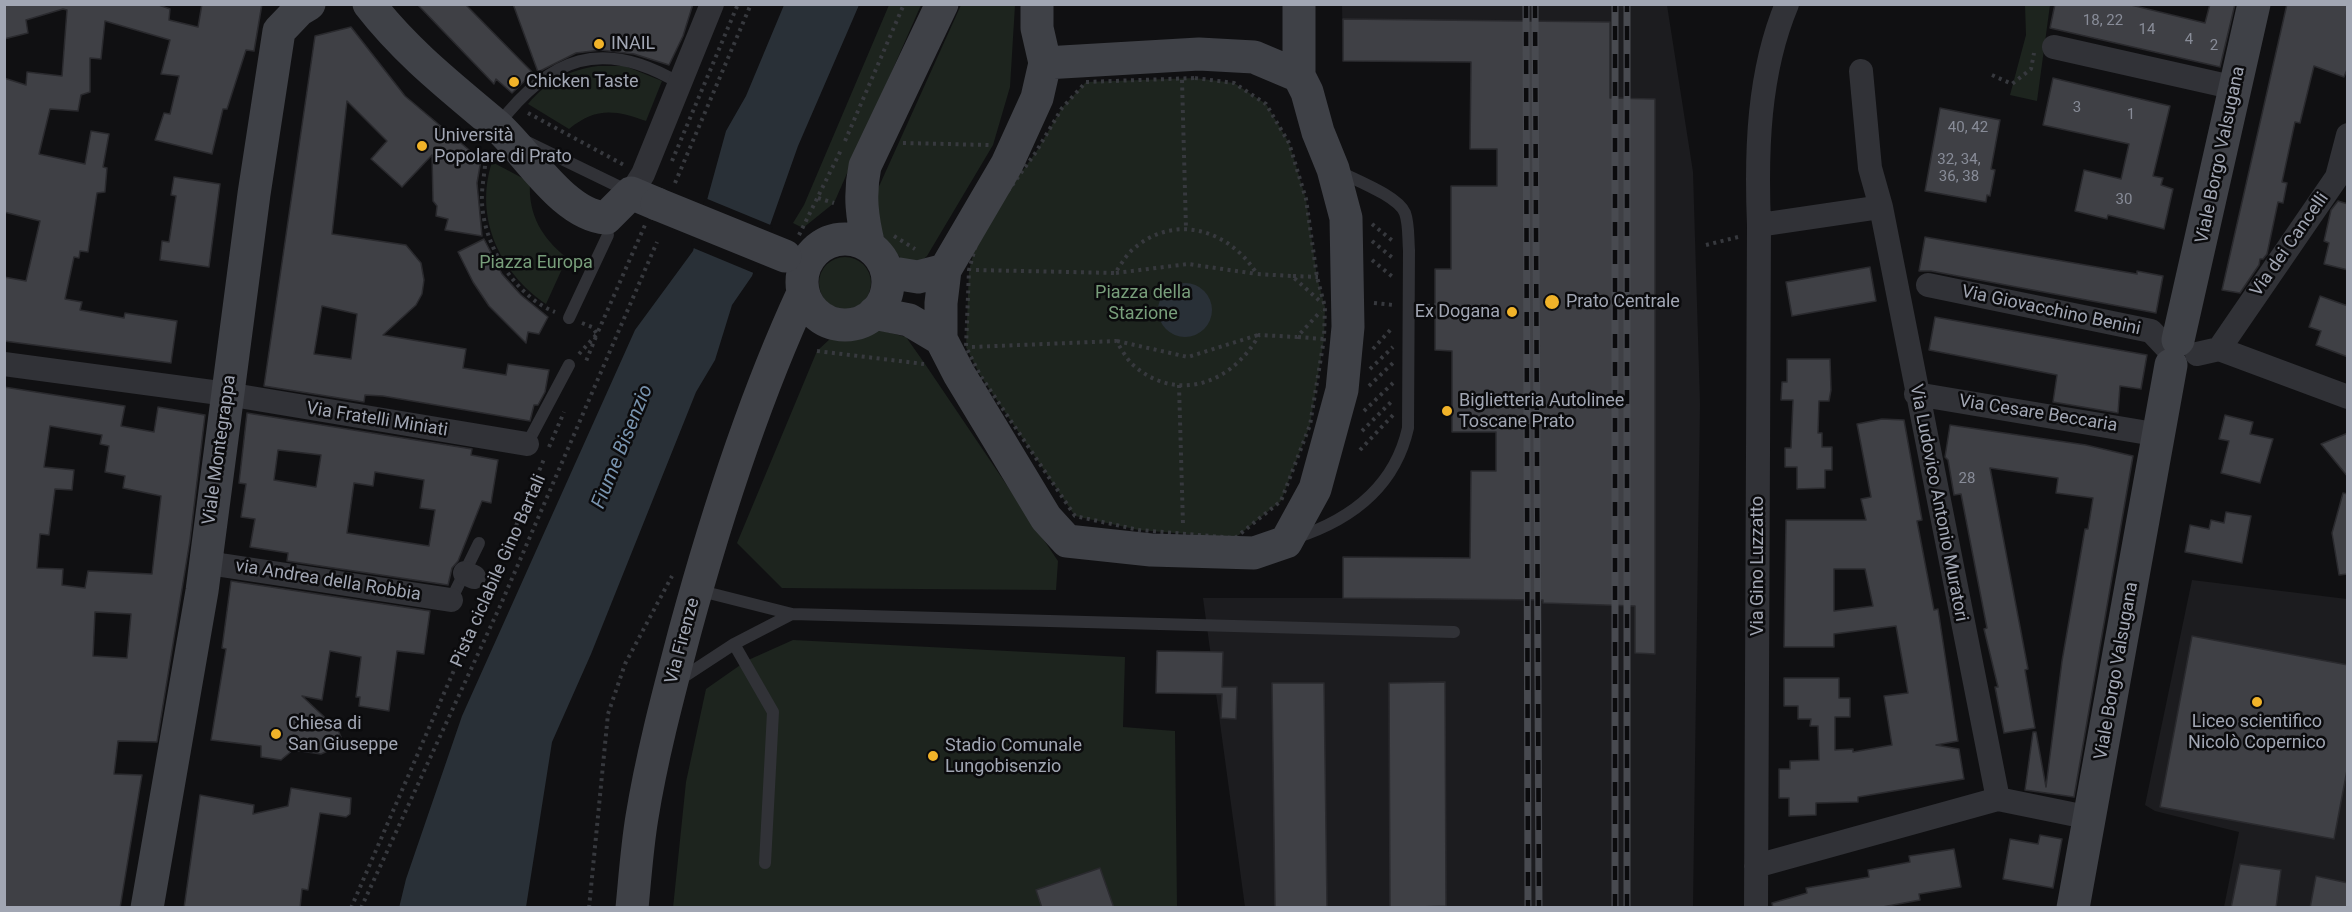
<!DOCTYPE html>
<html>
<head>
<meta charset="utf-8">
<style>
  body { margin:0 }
  #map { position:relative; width:2352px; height:912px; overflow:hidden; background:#101012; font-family:Roboto,sans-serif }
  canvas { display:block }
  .frame { position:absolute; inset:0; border:6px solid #a1a6b3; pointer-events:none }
</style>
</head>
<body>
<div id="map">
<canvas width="2352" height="912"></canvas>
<div class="frame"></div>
</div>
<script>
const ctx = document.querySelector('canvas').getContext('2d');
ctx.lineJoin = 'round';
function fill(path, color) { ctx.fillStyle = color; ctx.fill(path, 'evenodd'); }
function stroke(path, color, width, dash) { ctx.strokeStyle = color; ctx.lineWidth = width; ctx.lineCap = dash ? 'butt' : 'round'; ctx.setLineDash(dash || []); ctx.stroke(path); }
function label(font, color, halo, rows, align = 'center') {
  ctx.font = font + ' Roboto,sans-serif'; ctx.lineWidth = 5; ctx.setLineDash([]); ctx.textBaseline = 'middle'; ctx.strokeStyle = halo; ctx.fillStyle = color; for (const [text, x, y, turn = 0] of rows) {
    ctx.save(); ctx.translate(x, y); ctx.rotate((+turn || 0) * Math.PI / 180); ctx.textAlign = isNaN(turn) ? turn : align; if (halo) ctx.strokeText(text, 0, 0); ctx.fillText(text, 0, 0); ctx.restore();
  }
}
fill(new Path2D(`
  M1342,5H1667L1693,172L1700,404L1693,907H1245L1203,598H1343V557L1470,558L1471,471H1496V432H1452V351L1435,350V269H1451V186H1497V150L1470,149L1471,62L1343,61Z
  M2192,580L2347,599V907H2224L2239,832L2155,811L2145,805Z`), '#1c1c1f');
fill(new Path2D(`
  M889,5H921L834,203L803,228L793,223L804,205Z
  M961,5H1015L1010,87L993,145L927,256L916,266L902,260L873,223L876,193Z
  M2025,5H2050L2037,101L2010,95L2026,35Z
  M598,66H625L662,81L646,121C615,110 596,107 569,129L528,104C547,81 569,70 598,66Z
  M1195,78L1234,83L1266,104L1289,143L1306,199L1317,277L1325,307L1324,339L1310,425L1281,501L1235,538L1139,530L1075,516L980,375L966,347L969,270L980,230L1036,152L1062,108L1086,82Z
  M492,162L530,182C528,215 542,238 567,258L546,304C499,272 474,217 492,162Z
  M819 283a26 26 0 1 1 52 0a26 26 0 1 1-52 0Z
  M879,330L906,337L925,364L1058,561L1056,590L782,588L737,543L817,351L831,338Z
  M793,640L1125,657L1123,727L1175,731L1177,907L673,908L686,782L706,689L746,661Z`), '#1d241e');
fill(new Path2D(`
  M784,5H859L798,146L752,276L732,305L715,360L696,392L591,654L552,742L526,907L399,908L406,879L462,716L635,330L693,251L726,131L746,96Z
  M1158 310a27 27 0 1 1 54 0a27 27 0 1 1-54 0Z`), '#293037');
fill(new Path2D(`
  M705,198L773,226L756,274L691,247Z`), '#101012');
const building = new Path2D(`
  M4,4H156L170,9L169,20L198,27L202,4H262L254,51L246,50L227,109H223L212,154L155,140L164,113L170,114L179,76L161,74L170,40L105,21L101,59L90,58V92L81,95L78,111L50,109L39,154L85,164L91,131L109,134L103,167L107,168L105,192L97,193L88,252L80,251L79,258L74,257L65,299L82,302L80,310L124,318L125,313L177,321L171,363L4,341V277L26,281L40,221L4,212V78L26,85L27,72L62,76L67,10L63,9L26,20L28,33L4,39Z
  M417,4H465L533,73L512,93L496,79L494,84Z
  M513,4H693L683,36L669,65L634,54L601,50L576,53L538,72Z
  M2055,4H2127L2205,23L2210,4H2235L2220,67L2050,28Z
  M2287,4H2348V67L2344,77L2314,66L2300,123L2295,122L2282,182L2287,183L2283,203L2278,202L2267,254L2263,259H2260L2259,265L2240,293L2222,290Z
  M1343,19L1610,22V98L1655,99V654L1635,653V606L1543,603V600L1343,598V557L1470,558L1471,471H1496V432H1452V351L1435,350V269H1451V186H1497V149H1470L1471,62L1343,61Z
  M351,27L405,96L481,160L477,183L482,236L445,230L448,219L436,216L437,206L433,201L432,155L402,187L371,159L387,141L347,101L332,234L406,245L421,263L424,280L422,294L416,305L383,335L466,349L463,368L506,375L508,364L549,370L545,392L538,405H534L530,421L383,396L365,395L364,402L264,386L315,36ZM322,306L357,314L351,359L314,354Z
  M2053,78L2170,106L2153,176L2163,178L2161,185L2173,189L2164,229L2108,215L2107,219L2075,211L2084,170L2121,179L2129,144L2043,125Z
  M1940,108L2000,120L1991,169L1995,170L1990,196L1987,195L1986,202L1925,191Z
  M174,177L220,184L209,267L160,260L162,241L169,242L176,196L171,195Z
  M2338,201L2348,204V270L2324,264L2329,243L2324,241L2331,210Z
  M1925,237L2137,274V271L2163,276L2156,313L1931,271H1919Z
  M484,239L502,274L521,295L548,317L539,334L528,332L526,343L489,306L473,282L458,252Z
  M1870,267L1876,301L1792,316L1786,282Z
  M2320,296L2348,306V357L2316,345L2321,331L2309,327Z
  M1935,317L2147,355L2141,389L2120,386L2118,413L2053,402L2057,375L1929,350Z
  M1787,359H1830L1831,390L1829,401H1819L1818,433H1822V447H1832V470H1825V488L1797,489V467H1785V448H1791L1793,400H1781L1782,382H1787Z
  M4,387L125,406L121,426L154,432L158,407L205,415L190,540L157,742L118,741L114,774L142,775L120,908H4ZM50,426L102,435L100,444L109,446L105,472L125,476L123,488L161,496L152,574L88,571L85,588L62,585L63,569L37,568L40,534L49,535L55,489L72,490L74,470L44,467ZM95,612L131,614L127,658L93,656Z
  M247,413L472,449L471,455L498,460L491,503L482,501L458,561L452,568L448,585L287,561L288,553L250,547L255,519L241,517L246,484L239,483ZM278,450L321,455L316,487L274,480ZM375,472L424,480L420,508L435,510L429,546L347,533L354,483L373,486Z
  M2225,415L2253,422L2250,434L2273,439L2260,483L2221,473L2229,441L2219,439Z
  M1882,419L1904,420L1922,520L1917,521L1934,610L1938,609L1958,741L1936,745L1959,749L1964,779L1858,797V802L1816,803V815L1789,816V798H1779V769H1790V761L1819,760L1818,726H1810L1811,719H1798V706H1784V678H1839V698H1850V717H1835V750L1853,749V752L1892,745L1884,696L1908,693L1896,626L1834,634V647H1784L1786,520H1866L1861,499L1871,497L1857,424ZM1834,569H1865L1873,606L1834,611Z
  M1950,425L2086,445L2133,456L2074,797L2025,790L2033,732H2036L2046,787L2062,661L2085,529H2088L2093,498L2056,493L2058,478L1990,468L2028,669L2025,670L2035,728L2004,733L1995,687H1998L1984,629L1987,628L1961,494L1954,495L1948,460L1945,457Z
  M2348,433V477L2321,444Z
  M2343,493L2348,494V574L2339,575L2332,533Z
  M2226,512L2251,516L2242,563L2185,552L2190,525L2209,529L2211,520L2224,523Z
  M231,581L430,611L424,654L397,651L389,711L359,706L360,697H356L361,657L330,651L322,700L302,696L338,730L341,737L334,748L321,754L293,750L281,760L261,757V746L211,740L226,649L222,648Z
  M2192,636L2348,665V765L2334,839L2160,807Z
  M1157,651L1223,652L1222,687H1237L1236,719L1221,718L1222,694L1156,693Z
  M1445,682L1446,906L1390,908L1389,683Z
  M1272,683H1324L1327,908H1275Z
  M291,788L351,798L350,814L346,817L320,813L308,890L302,889L300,908H184L200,795L254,805L253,814L288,806Z
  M2040,835L2062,839L2053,888L2003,879L2010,839L2038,844Z
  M1954,849L1961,887L1919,894L1920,900L1877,908H1773L1772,903L1807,893L1806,888L1869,877L1868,870L1910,862L1909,856Z
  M2240,864L2281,870L2276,908H2231Z
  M1100,868L1114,908H1042L1036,890Z
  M2316,876L2348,883V908H2310Z`);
fill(building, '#3f4045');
stroke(building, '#2a2a2e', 1.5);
stroke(new Path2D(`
  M1992,75L2012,84L2031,69L2034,53
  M1195,78L1234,83L1266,104L1289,143L1306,199L1317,277L1325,307L1324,339L1310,425L1281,501L1235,538L1139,530L1075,516L980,375L966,347L969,270L980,230L1036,152L1062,108L1086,82Z
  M1182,80L1186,229
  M528,113L624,165
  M845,141L904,4
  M903,143L989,145
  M485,151C487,166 481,185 482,201C483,245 515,296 555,312
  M672,161L738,4
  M675,183L751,4
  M818,198L834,203
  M1372,224L1394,242
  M799,235L841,150
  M894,236L915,249
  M1372,241L1394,259
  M1706,245L1738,237
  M1372,260L1394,278
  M976,270L1115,273C1120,266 1125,257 1131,251C1173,212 1229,229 1257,274L1292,276L1322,303
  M1116,273L1188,264L1257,274
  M1293,276L1318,277
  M1374,303L1393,305
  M1427,306L1436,305
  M582,323L592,327L597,334L585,364
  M1298,337L1323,339
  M1117,341L1188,357L1258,335
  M972,347L1116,341C1121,348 1126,358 1132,364C1176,404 1232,384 1259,335L1297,337L1321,311
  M1373,349L1392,328
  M817,351L924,364
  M579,354L597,334L645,225
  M1370,369L1393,347
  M1179,385L1183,525
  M1369,386L1394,362
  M1364,411L1393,383
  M1362,431L1393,400
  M549,447L564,412
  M1360,450L1393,415
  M496,574L544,459
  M351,908L487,594
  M361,908L501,604L657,242
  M589,908L608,714L625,664L672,576`), '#37393e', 4, [3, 4.5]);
stroke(new Path2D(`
  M498,125C550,57 602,37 679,83
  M527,142L630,192
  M569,318L608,235
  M527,444L569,365
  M1295,538C1351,520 1395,486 1408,428L1409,250C1408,238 1409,224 1405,213C1398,196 1355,180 1338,171
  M697,590L792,614L1454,632
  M451,600L479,543
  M734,644L773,712L765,863
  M679,680L734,644L792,614`), '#313237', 12);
stroke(new Path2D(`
  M2054,47L2236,88
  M1861,71L1870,168L1881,207
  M631,193L643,174L712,4
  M1759,225L1881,207L1998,799
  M1928,285L2151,331L2168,349
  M2219,349L2337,177L2348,135
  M2197,354L2219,349L2348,397
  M4,364L227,394L527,444
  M1916,394L2160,435
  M205,560L221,565L451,600
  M465,573L474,577
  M1756,866L1998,799L2091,818
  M1756,908L1759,225C1756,152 1758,73 1787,4`), '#313237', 24);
stroke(new Path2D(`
  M369,4C406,52 451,87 496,125C527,152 563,215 606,218L631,193L657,204
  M1037,4V28L1045,63L1037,98L1007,164L945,270L941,303V339L959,374L1046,518L1067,541L1151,550L1254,553L1286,542L1315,489L1342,390L1348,327L1346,218L1333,169L1318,132L1307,92L1299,76L1254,57L1199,54L1045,63
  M1299,76V4
  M802 282a43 43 0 1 1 86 0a43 43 0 1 1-86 0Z
  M869,246C862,218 859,195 865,166L942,4
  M887,272L918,277L945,270
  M874,313L909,320L941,339
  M2178,340L2254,4
  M147,908L202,591L254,194L279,31L299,10L309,4
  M632,908C635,878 637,847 642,817C652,755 669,692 685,631C716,517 753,401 803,293
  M2073,908L2171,365`), '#3f4147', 33);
const rail = new Path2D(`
  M1526,4L1528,908
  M1535,4L1539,908
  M1615,908V4
  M1627,908V4`);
stroke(rail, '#484a50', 7);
stroke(rail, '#0b0b0d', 4.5, [14]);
stroke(new Path2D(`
  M657,204L785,256`), '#3f4147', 33);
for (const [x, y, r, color] of [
  [599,44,6,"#f1b329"],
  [514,82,6,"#f1b329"],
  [422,146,6,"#f1b329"],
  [1552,302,8,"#f1b329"],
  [1512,312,6,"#f1b329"],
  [1447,411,6,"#f1b329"],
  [2257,702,6,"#f1b329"],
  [276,734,6,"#f1b329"],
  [933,756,6,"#f1b329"]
]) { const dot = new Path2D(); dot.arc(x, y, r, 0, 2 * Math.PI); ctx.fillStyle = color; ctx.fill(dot); stroke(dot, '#0b0b0d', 2); }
label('15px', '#888c98', null, [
  ["18, 22",2103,21],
  ["14",2147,30],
  ["4",2189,40],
  ["2",2214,46],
  ["3",2077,108],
  ["1",2131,115],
  ["40, 42",1968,128],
  ["32, 34,",1959,160],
  ["36, 38",1959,177],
  ["30",2124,200],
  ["28",1967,479]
]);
label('18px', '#a1a6b3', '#0b0b0d', [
  ["INAIL",611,44],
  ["Chicken Taste",526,82],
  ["Università",434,136],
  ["Popolare di Prato",434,157],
  ["Prato Centrale",1566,302],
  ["Ex Dogana",1500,312,"right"],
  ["Biglietteria Autolinee",1459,401],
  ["Toscane Prato",1459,422],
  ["Liceo scientifico",2257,722,"center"],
  ["Nicolò Copernico",2257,743,"center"],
  ["Chiesa di",288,724],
  ["San Giuseppe",288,745],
  ["Stadio Comunale",945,746],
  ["Lungobisenzio",945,767]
], 'left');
label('18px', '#a1a6b3', '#0b0b0d', [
  ["Viale Borgo Valsugana",2221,155,-78],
  ["Via dei Cancelli",2290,245,-55],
  ["Via Giovacchino Benini",2051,311,12],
  ["Via Cesare Beccaria",2038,414,9],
  ["Via Fratelli Miniati",377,420,9],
  ["Viale Montegrappa",220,450,-82],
  ["Via Ludovico Antonio Muratori",1938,503,79],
  ["Via Gino Luzzatto",1758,566,-90],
  ["Pista ciclabile Gino Bartali",499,571,-66],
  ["via Andrea della Robbia",328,581,9],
  ["Via Firenze",683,641,-75],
  ["Viale Borgo Valsugana",2117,671,-80]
]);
label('18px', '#789e7b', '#0b0b0d', [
  ["Piazza Europa",536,263],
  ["Piazza della",1143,293],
  ["Stazione",1143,314]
]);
label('italic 20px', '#7893ae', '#0b0b0d', [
  ["Fiume Bisenzio",623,447,-68]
]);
</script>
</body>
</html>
